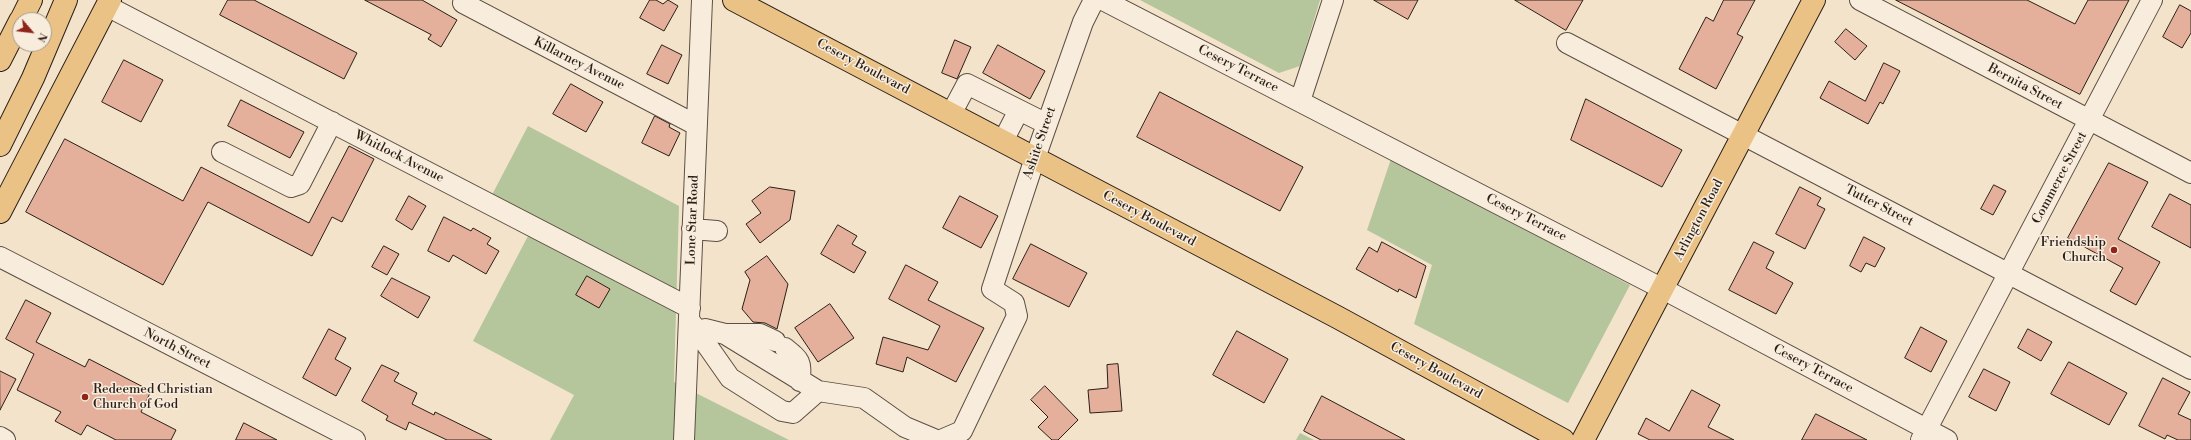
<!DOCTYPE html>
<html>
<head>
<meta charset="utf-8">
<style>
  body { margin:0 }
  #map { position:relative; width:2191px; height:440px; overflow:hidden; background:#f4e3cb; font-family:"Libre Bodoni",serif }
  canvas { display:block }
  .north { position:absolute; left:12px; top:12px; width:40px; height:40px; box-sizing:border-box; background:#f8eddd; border:1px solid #a69a8d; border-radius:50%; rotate:118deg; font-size:11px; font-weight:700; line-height:16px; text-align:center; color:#2a1e16 }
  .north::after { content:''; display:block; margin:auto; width:14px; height:18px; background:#8f2418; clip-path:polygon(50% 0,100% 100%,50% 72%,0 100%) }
</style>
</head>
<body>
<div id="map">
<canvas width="2191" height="440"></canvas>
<div class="north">N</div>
</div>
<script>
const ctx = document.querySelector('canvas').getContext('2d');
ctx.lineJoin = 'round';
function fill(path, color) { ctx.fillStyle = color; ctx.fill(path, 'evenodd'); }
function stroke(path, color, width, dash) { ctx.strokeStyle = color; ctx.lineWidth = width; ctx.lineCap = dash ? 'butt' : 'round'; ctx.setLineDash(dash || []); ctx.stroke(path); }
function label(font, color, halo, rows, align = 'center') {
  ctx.font = font + ' "Libre Bodoni",serif'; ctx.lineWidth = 3; ctx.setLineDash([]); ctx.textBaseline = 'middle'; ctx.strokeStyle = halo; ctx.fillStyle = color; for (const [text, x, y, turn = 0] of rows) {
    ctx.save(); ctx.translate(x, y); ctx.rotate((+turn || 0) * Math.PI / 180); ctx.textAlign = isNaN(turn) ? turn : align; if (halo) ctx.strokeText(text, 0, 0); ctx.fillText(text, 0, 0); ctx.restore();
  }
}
fill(new Path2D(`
  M1140,0H1320L1300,66L1279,73Z
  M528,126L679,206L674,382L789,440H550L574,395L473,341L528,236L483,212Z
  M1391,159L1630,285L1568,403L1414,324L1432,265L1367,230Z
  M1300,433L1314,440H1296Z`), '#b5c59c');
const building = new Path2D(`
  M228,0H254L357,53L344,79L220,15Z
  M365,0H422L457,20L441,47L428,39L431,35Z
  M650,0H656L663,4L668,0L678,6L664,31L640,18Z
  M1374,0H1418L1408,19Z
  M1515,0H1583L1566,30Z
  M1724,0H1755L1737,34L1743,37L1716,89L1679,69L1706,17L1713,21Z
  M1896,0H2027L2075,24L2088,0H2129L2080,94Z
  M2180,5L2191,11V33L2182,48L2163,37Z
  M1846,29L1867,46L1855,60L1835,42Z
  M955,40L971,47L957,79L942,73Z
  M662,45L682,55L668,84L647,74Z
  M998,45L1045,71L1030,99L983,73Z
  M124,60L163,80L141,122L102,102Z
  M1884,63L1900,71L1883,104L1880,102L1868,124L1820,98L1829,81L1865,101Z
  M571,84L603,102L586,132L553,114Z
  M1160,92L1303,167L1280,211L1137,137Z
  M1586,99L1682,150L1662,187L1571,140Z
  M241,100L304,132L290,158L228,126Z
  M655,116L670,124L669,127L680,133L669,156L642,143Z
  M65,139L183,201L201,167L309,223L349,146L374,159L342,222L332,217L312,256L208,202L163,285L26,212Z
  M2109,163L2148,182L2118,239L2160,262L2136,305L2110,291L2123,268L2068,238Z
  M1994,185L2006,191L1993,215L1981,209Z
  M770,187L795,191L790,220L760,243L746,224L761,213L752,201Z
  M1800,187L1821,198L1817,205L1825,209L1805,249L1776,234Z
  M2170,194L2191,205V248L2152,227Z
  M409,196L426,206L412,230L396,220Z
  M960,196L998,216L981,248L943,228Z
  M444,217L471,231L473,228L491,238L487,244L499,251L486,274L453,255L449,262L428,251Z
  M838,225L857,236L852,244L866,252L854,273L821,254Z
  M1864,237L1885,248L1875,267L1866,263L1861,272L1850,266Z
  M1382,242L1426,266L1416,298L1399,289L1398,292L1356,269L1369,247L1377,252Z
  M1754,242L1774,252L1766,268L1793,283L1776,314L1729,290Z
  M1031,244L1087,273L1069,307L1013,279Z
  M384,246L399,254L387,275L372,267Z
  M767,256L788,284L777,329L765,323L753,322L742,309L750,280L745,272Z
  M906,265L938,282L928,300L984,328L956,382L907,357L903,372L876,364L883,337L928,350L940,326L889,299Z
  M587,276L610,289L599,308L576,295Z
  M392,278L430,297L418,318L381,296Z
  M26,300L51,313L36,342L85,367L89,359L151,391L141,412L176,430L171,440H116L87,425L81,435L55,421L61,412L17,390L34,354L6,339Z
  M830,304L854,338L818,362L795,328Z
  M1921,327L1947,341L1931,372L1905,358Z
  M329,329L346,338L335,359L351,368L336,396L303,378Z
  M2028,329L2052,342L2041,361L2018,348Z
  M1237,331L1288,359L1264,403L1213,375Z
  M2069,362L2127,393L2109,425L2051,394Z
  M1118,364L1122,411L1090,413L1088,390L1108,388L1107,365Z
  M382,365L399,373L394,381L417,393L412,404L434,415L435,412L492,440H447L409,422L406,430L386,420L388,416L362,401Z
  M1984,369L2010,382L1996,411L1969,397Z
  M0,371L16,379L0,410Z
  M2163,378L2190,392L2178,414L2191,420V440H2178L2167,435L2165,439L2139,426Z
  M1045,386L1078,420L1058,440H1052L1038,427L1048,417L1031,400Z
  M1692,390L1720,405L1708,427L1734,440H1650L1638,434L1646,418L1669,431Z
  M1322,396L1405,440H1321L1304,431Z
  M1816,414L1867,440H1802Z
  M244,423L277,440H236Z`);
fill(building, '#e4b09b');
stroke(building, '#2a1e16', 1);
const minor = new Path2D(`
  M1103,0L1663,289L1947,440
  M1860,0L2191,173
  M463,3L696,125
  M107,6L690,308
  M1567,43L2191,369
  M1300,101L1333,0
  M951,114L967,84L1047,124
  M1003,141L1019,110
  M222,152L291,187L300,184L332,122
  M692,229L717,231
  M0,257L355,440
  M690,321L730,378L782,411L793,413L818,391
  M698,331L705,329L725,334L818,391L864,398L905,427L936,440
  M725,334H760L775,341
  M785,348C801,361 801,361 800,381
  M0,437L5,440
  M684,440L702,0
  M941,440L962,431L1017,316L1014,303L992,289L1035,158L1083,22L1094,0
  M1921,440L2152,0`);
const major = new Path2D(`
  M734,0L1337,317L1563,440
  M0,212L110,0
  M1583,440L1814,0`);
const highway = new Path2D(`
  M21,20L31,0
  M0,60L20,21
  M0,145L33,78L66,0`);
stroke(minor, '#5c4f43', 22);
stroke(major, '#2a1e16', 24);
stroke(highway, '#2a1e16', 24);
stroke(minor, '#f8eddd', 20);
stroke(major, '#eac286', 22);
stroke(highway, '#eac286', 22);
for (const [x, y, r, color] of [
  [2114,250,4,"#8f2418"],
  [85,397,4,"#8f2418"]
]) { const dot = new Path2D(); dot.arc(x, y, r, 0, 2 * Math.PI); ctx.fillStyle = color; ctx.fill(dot); stroke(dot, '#f8eddd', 1.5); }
label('13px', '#2a1e16', '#f8eddd', [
  ["Killarney Avenue",579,64,27],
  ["Cesery Boulevard",863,67,28],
  ["Cesery Terrace",1238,69,27],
  ["Bernita Street",2025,87,28],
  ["Ashite Street",1040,143,-71],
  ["Whitlock Avenue",399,157,27],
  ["Commerce Street",2060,178,-62],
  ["Tutter Street",1879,206,27],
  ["Cesery Terrace",1526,218,27],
  ["Cesery Boulevard",1149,219,28],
  ["Lone Star Road",693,220,-88],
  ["Arlington Road",1699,220,-62],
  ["North Street",177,349,27],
  ["Cesery Terrace",1813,369,28],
  ["Cesery Boulevard",1436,371,29]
]);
label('13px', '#2a1e16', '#f8eddd', [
  ["Friendship",2106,243],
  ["Church",2106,258],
  ["Redeemed Christian",93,390,"left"],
  ["Church of God",93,405,"left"]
], 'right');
</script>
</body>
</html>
